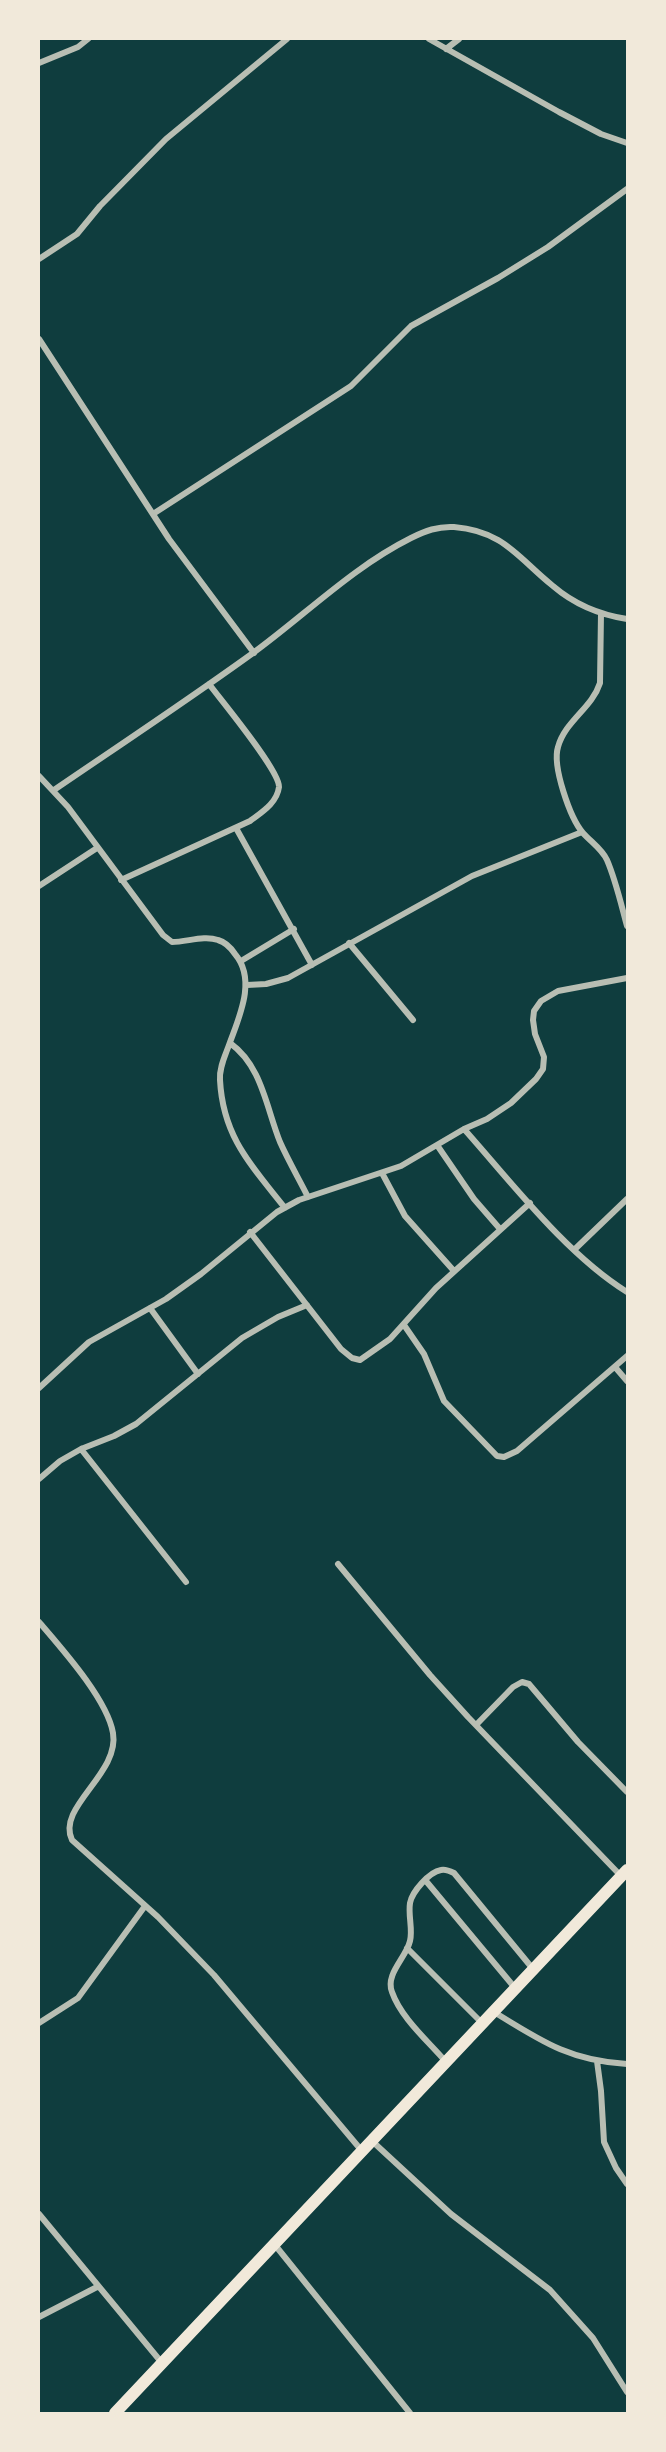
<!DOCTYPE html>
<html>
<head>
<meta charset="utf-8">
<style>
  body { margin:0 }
  #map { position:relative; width:666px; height:2452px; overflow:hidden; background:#0f3d3e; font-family:"Exo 2",sans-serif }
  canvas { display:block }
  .frame { position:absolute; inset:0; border:40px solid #f1e9da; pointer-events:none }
</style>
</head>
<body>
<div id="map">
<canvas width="666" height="2452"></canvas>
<div class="frame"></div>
</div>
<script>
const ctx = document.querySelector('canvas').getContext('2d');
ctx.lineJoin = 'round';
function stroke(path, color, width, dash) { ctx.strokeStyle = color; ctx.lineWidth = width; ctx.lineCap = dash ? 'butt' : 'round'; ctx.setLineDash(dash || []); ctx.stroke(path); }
stroke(new Path2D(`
  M429,39L559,112L601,134L627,143
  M446,49L459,39
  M39,63L78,47L88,39
  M39,259L77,234L100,206L166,139L287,39
  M39,339L169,539L254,653
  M153,514L351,386L411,326L498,278L548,247L627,189
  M601,613L600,683C592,708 565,721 558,747C552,766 570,818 583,833C591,842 602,849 607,860C616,881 621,904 627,926
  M39,776L68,807L163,935L172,942C187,942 204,935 218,940C225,942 231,948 235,954C257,980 239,1017 229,1045C225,1056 219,1068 220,1080C223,1137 251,1165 285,1208
  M54,790C120,745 188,700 253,653C305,615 353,567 411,538C425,531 438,526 454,527C504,531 518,558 553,586C574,604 601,615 627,619
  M236,828L312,965
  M121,880L250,821C262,812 277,803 279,787C280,771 221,700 209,684
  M39,886L97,848
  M349,943L413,1020
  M241,961L294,929
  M247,985L266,984L288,978L472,876L582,832
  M230,1043C262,1066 266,1107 280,1142C288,1160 299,1179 308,1197
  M464,1129C512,1183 566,1254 627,1292
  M437,1145L474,1199L500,1229
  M382,1173L405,1216L454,1271
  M250,1232L341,1349L352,1358L360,1360L390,1339L436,1288L530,1203
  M574,1250L627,1199
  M150,1308L198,1374
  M404,1325L424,1354L444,1401L497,1456L504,1457L517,1451L627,1356
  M615,1367L627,1381
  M39,1388L89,1342L166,1299L201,1274L277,1212L299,1200L401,1166L464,1129L487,1119L511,1103L536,1079L543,1069L544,1057L535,1034L533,1020L534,1011L541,1001L558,991L627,978
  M81,1449L186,1582
  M39,1479L60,1461L81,1449L114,1436L136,1424L242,1338L278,1317L307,1305
  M338,1564L430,1675L468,1717L621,1876
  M39,1622C62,1649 107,1699 113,1733C120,1774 56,1807 72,1840L158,1917L214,1975L362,2151
  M476,1725L513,1687L522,1682L529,1684L578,1742L627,1792
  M426,1881L515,1988
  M407,1948L482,2023
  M494,2012C541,2041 570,2061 627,2064
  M39,2023L78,1998L145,1906
  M597,2061L601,2091L604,2142L616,2168L627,2184
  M446,2062C428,2041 401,2018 392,1992C385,1974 406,1958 410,1941C413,1929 408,1916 410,1903C412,1892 429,1872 441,1870C445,1869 450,1871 454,1873L533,1969
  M372,2141L451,2214L550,2290L593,2338L627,2392
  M39,2214L162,2363
  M275,2245L410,2413
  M39,2317L97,2287`), '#b8beb3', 6);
stroke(new Path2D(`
  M115,2413L627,1870`), '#f1e9da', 12);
</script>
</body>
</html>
